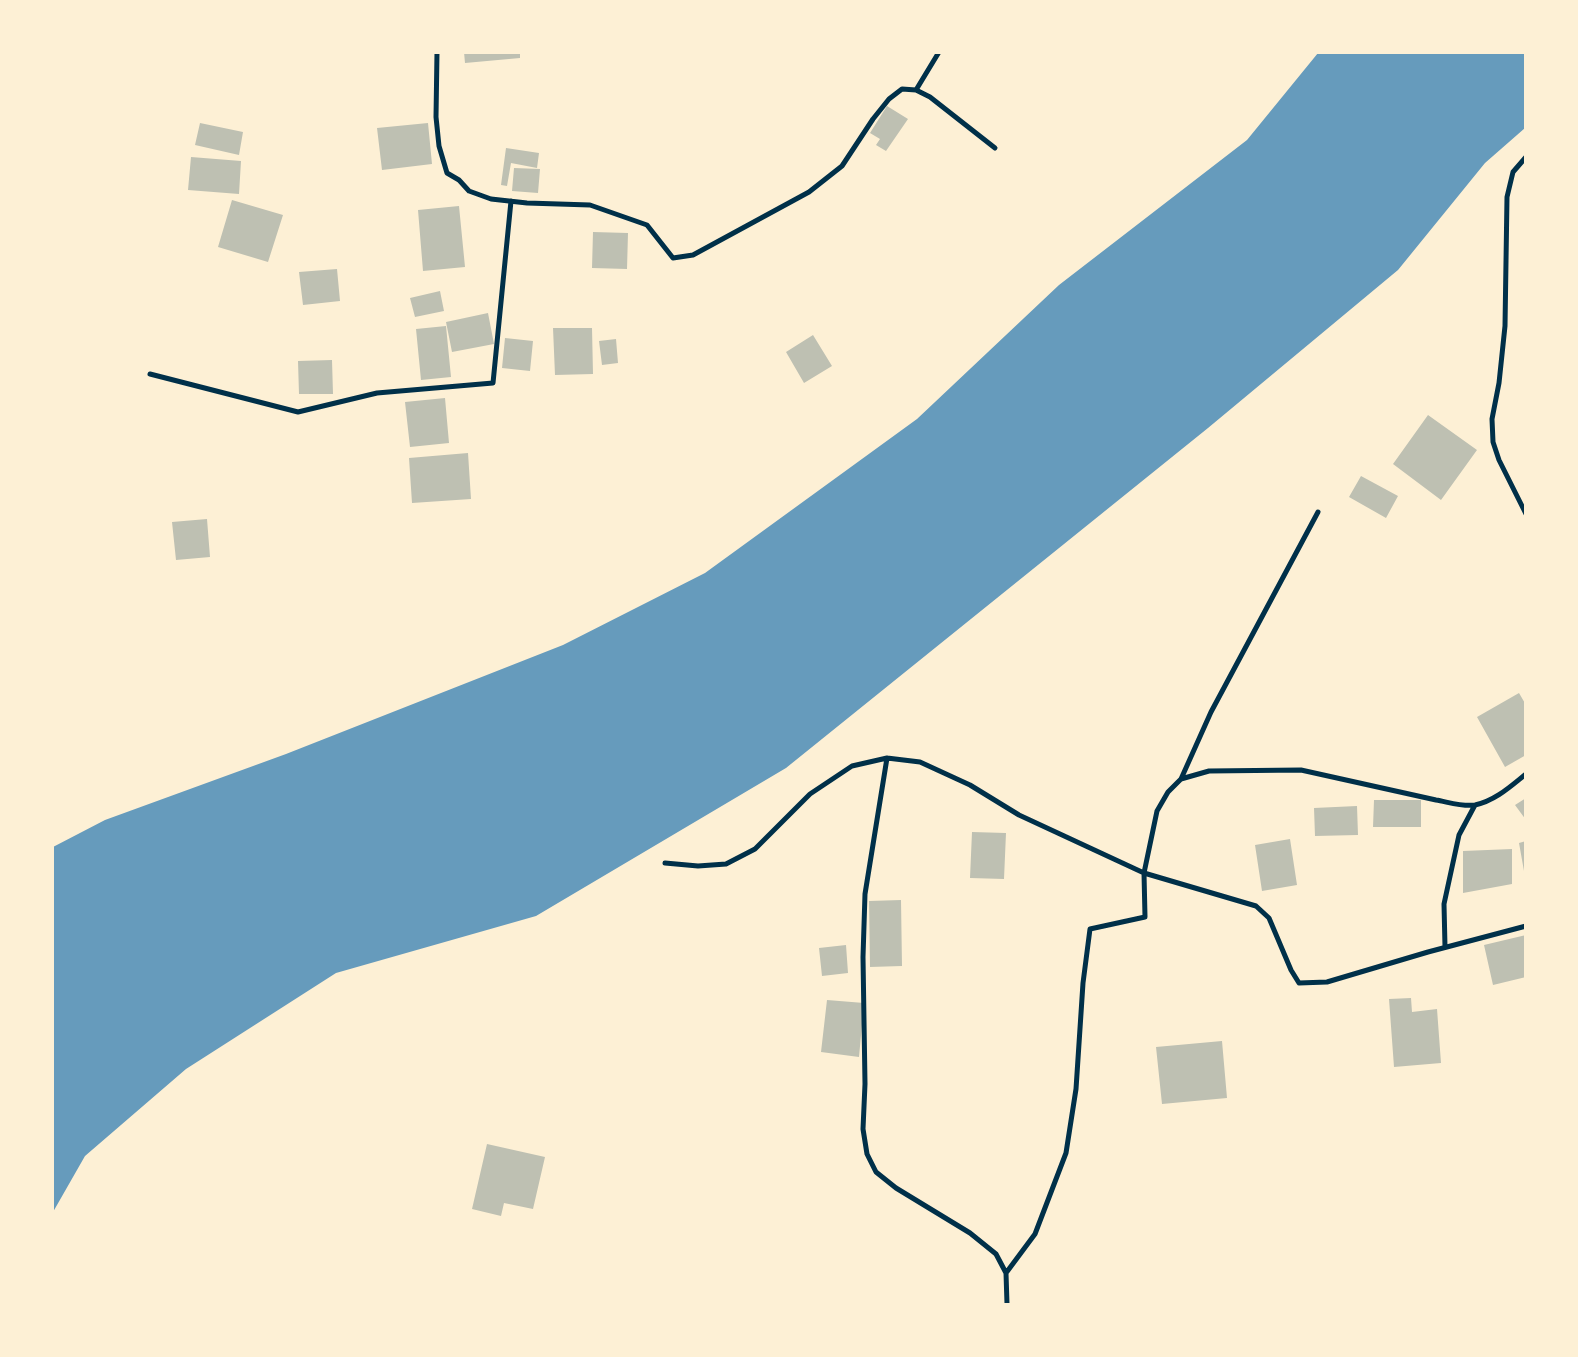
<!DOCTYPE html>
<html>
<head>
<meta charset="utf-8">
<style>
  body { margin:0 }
  #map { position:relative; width:1578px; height:1357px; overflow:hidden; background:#fdf0d5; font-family:"Public Sans",sans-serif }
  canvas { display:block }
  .frame { position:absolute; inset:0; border:54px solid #fdf0d5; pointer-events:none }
</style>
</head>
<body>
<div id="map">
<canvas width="1578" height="1357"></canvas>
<div class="frame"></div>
</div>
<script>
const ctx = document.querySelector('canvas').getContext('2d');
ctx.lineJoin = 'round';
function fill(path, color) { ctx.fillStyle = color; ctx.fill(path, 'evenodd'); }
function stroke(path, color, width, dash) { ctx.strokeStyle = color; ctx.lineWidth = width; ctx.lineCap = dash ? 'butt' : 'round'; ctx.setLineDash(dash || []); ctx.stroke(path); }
fill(new Path2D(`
  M1318,53H1525V128L1485,163L1398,270L1208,428L786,768L536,916L336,973L186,1069L85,1156L53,1212V847L105,820L286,754L563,645L705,573L917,419L1059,285L1247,140Z`), '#669bbc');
fill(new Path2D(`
  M464,52H520V58L465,63Z
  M887,106L908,119L886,151L876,145L880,139L870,133Z
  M200,123L243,132L239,155L195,145Z
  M428,123L432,164L382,170L377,128Z
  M506,148L539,153L537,168L511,163L507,186L501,185Z
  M191,157L241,161L239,194L188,190Z
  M514,168L540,169L538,193L512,191Z
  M232,200L283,215L268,262L218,247Z
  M459,206L465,267L423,271L418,210Z
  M593,232L628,233L627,269L592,268Z
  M337,269L340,301L303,305L299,272Z
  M440,291L444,311L415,317L410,298Z
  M488,313L494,344L452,352L446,322Z
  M446,326L451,377L421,380L416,329Z
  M553,328H592L593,374L555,375Z
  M813,335L832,366L804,383L786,352Z
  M505,338L533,341L530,371L502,368Z
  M616,339L618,363L602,365L599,341Z
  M332,360L333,394H299L298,361Z
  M445,398L449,443L410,447L405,402Z
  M1428,415L1477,450L1441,500L1393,464Z
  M468,453L471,499L412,503L409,458Z
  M1361,476L1398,496L1386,518L1349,497Z
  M207,519L210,557L176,560L172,522Z
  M1519,693L1526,705V755L1505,767L1477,717Z
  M1526,798V820L1515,805Z
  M1374,800H1421V827H1373Z
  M1357,806L1358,835L1315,836L1314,808Z
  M972,832L1006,833L1004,879L970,878Z
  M1290,839L1297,885L1262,891L1255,845Z
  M1526,841V871H1524L1519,843Z
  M1512,849V884L1463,893V851Z
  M901,900L902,966L870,967L869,901Z
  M1526,935V977L1493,985L1484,945Z
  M846,945L848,973L822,976L819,948Z
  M1411,998L1412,1012L1437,1009L1441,1063L1394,1067L1389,999Z
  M827,1000L864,1003L859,1057L821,1052Z
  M1222,1041L1227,1098L1162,1104L1156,1047Z
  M487,1144L545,1157L533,1209L504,1203L501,1216L472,1209Z`), '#bec0b2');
stroke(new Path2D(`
  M437,52L436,117L439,146L447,173L459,180L469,191L491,199L527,203L590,205L647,225L673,258L693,255L809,192L842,166L873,119L889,99L902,89L916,90L930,97L995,148
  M916,90L939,52
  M1526,157L1513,172L1507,197L1505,326L1499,383L1492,419L1493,442L1499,460L1526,514
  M150,374L298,412L377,393L493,383L511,201
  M887,758L865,894L863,957L865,1084L863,1129L867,1154L876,1172L896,1188L970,1233L996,1254L1006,1273L1007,1304
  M1181,779L1211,712L1318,512
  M665,863L698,866L726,864L755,849L810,794L852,766L887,758L920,762L970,785L1019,815L1144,873L1256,906L1269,918L1291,970L1299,983L1327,982L1428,952L1526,926
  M1445,947L1444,904L1459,835L1475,805
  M1006,1273L1035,1234L1066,1153L1076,1089L1083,983L1090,929L1145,917L1144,873L1157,811L1168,792L1181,779L1209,771L1301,770L1436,800C1448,802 1463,807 1475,805C1495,801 1511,786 1526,774`), '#003049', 5);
</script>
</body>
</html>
